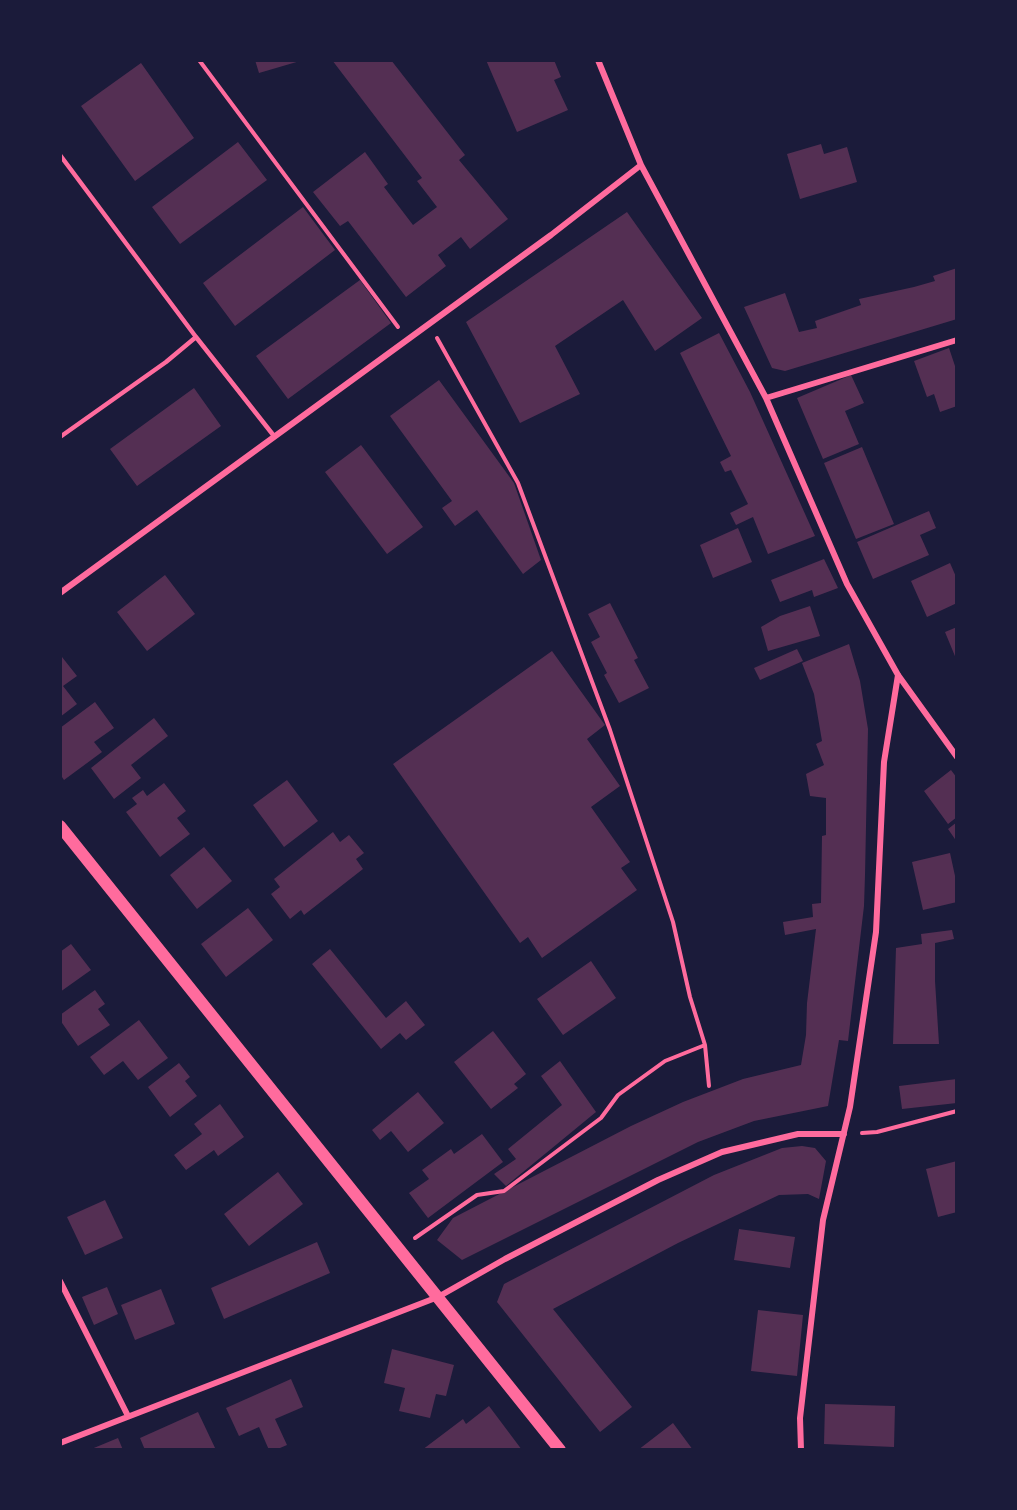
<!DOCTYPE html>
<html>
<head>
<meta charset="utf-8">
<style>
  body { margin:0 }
  #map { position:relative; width:1017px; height:1510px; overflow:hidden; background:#1b1b3a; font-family:Merriweather,serif }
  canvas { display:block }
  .frame { position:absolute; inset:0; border:62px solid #1b1b3a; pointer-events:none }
</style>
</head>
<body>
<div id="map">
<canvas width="1017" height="1510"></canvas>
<div class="frame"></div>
</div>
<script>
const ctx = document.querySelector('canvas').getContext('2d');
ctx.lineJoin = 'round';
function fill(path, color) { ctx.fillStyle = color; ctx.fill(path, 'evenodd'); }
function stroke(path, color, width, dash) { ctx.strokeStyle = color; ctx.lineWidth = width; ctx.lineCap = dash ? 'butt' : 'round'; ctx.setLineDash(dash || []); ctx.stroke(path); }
fill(new Path2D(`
  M255,60H300V61L259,73Z
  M332,60H391L465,155L459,160L508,219L470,249L461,237L438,255L446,266L406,297L348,221L340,226L313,192L365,152L388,184L384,187L413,225L437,207L417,181L422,178Z
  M486,60H554L561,77L554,80L568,110L517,132Z
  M141,63L194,138L135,181L81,106Z
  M238,142L267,180L180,244L152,207Z
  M821,144L824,154L847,147L857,182L800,199L787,154Z
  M303,207L335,250L235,326L203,283Z
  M627,212L702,318L655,351L623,300L555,346L580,394L520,423L466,322Z
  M957,268V319L785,371L772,368L744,307L785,293L799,332L817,328L815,321L861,305L859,299L914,287L935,281L933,276Z
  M360,280L391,323L288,399L256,356Z
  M719,333L750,392L815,536L768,554L753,517L736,525L730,513L748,504L731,470L725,472L720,462L731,456L680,353Z
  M949,348L957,372V406L940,412L934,394L927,397L914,361Z
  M851,375L864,403L845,411L859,444L823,459L797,398Z
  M439,380L514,483L541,560L523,574L477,510L455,526L442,508L452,501L390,416Z
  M194,388L221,426L137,486L110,449Z
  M361,445L423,527L387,554L325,472Z
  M862,447L894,524L856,539L824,463Z
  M929,511L936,528L920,535L929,555L873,579L857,542Z
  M738,528L752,562L713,578L700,545Z
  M824,559L838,588L814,597L812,590L780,602L771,580Z
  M950,563L957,579V603L927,617L911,581Z
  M165,575L195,614L147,651L117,612Z
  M610,603L638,658L634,660L649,688L619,703L604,675L607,673L591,642L600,637L588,614Z
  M810,606L820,636L768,651L761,627L780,616Z
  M957,627V661L945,632Z
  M849,644L860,681L868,729L865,875L864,906L848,1041L839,1040L828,1106L754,1121L698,1142L462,1260L437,1240L453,1218L631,1126L683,1102L743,1079L801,1065L806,1035L807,1003L816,929L785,935L783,922L813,917L812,904L821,903L822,836L826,835V798L810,796L806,774L824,765L816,744L822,741L814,694L802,663Z
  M797,649L803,661L760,680L754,668Z
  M552,651L605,725L587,739L620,786L591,807L630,862L621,868L637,890L542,958L528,937L520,943L393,764Z
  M62,657L77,676L63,686L77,704L60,717V658Z
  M95,702L114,728L94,742L102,752L64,780L60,774V728Z
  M154,718L168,736L131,765L141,778L114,799L91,768Z
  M951,770L957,778V817L948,824L924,791Z
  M287,780L318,821L284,847L253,805Z
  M164,783L186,811L177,818L190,834L160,857L126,812L137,804L132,798L143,790L147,796Z
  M957,822V842L948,829Z
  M333,832L340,842L349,835L364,853L356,859L363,869L304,915L301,910L290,919L271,894L280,887L274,879Z
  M204,847L232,881L197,909L170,875Z
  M950,853L957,885V902L923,910L912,862Z
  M248,908L273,940L226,977L201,944Z
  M952,930L954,939L935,943V981L939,1044H893L896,948L922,944L921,934Z
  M71,944L91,970L60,992V952Z
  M330,949L386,1018L406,1001L425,1025L406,1040L400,1033L381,1049L312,964Z
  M591,961L616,998L563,1035L537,999Z
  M95,990L105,1004L98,1009L110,1025L78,1046L60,1020V1015Z
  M139,1020L168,1058L138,1080L123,1061L104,1075L90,1057Z
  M493,1031L526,1074L514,1084L518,1088L491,1109L454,1062Z
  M560,1061L596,1112L506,1186L494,1174L516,1159L508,1149L562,1105L541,1076Z
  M179,1063L190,1077L185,1081L197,1096L170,1117L148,1087Z
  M957,1079V1103L902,1109L899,1086Z
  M418,1092L444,1123L408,1152L391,1131L380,1140L372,1130Z
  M220,1104L244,1137L218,1156L214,1150L186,1170L174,1155L202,1134L194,1124Z
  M482,1134L503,1162L428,1218L409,1193L429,1179L422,1170L451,1149L454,1154Z
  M802,1146L815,1148L826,1161L819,1199L808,1194L779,1195L678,1243L553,1309L632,1407L600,1432L497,1302L504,1284L714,1175L782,1148Z
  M957,1161V1212L938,1217L926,1169Z
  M278,1172L303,1204L249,1246L224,1214Z
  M105,1200L123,1238L85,1255L67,1217Z
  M739,1229L795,1237L790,1268L734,1260Z
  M317,1242L330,1273L224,1319L211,1288Z
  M107,1287L118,1314L94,1325L82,1297Z
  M161,1289L175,1324L135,1340L121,1305Z
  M758,1310L803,1315L797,1376L751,1371Z
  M392,1349L454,1365L446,1396L436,1394L430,1418L399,1411L405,1388L384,1383Z
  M291,1379L303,1407L275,1419L287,1445L280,1448L281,1450H269L259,1427L239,1436L226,1408Z
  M825,1404L895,1406L894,1447L824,1444Z
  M489,1406L522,1450H422L463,1419L466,1424Z
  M198,1412L216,1450H145L140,1438Z
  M673,1423L693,1450H638Z
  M118,1438L123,1450H89Z`), '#542f53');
stroke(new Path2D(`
  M199,60L398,327
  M437,338L518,483L610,730L673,922L690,997L705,1045L709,1086
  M862,1133L877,1132L957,1111
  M415,1238L477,1195L504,1191L601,1118L618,1095L665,1061L705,1045`), '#ff6b9d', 4);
stroke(new Path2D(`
  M60,155L196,337L274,436
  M60,437L166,362L196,337`), '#ff6b9d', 4.5);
stroke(new Path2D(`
  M598,60L641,165L766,398L847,584L898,675L957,757
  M766,398L957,340
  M60,593L551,235L641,165
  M60,1281L128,1416
  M60,1443L438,1297L505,1259L658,1180L722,1152L798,1134H844
  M801,1450L800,1418L823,1220L850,1107L876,932L884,762L898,675`), '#ff6b9d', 6);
stroke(new Path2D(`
  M60,826L560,1450`), '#ff6b9d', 12);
</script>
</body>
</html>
